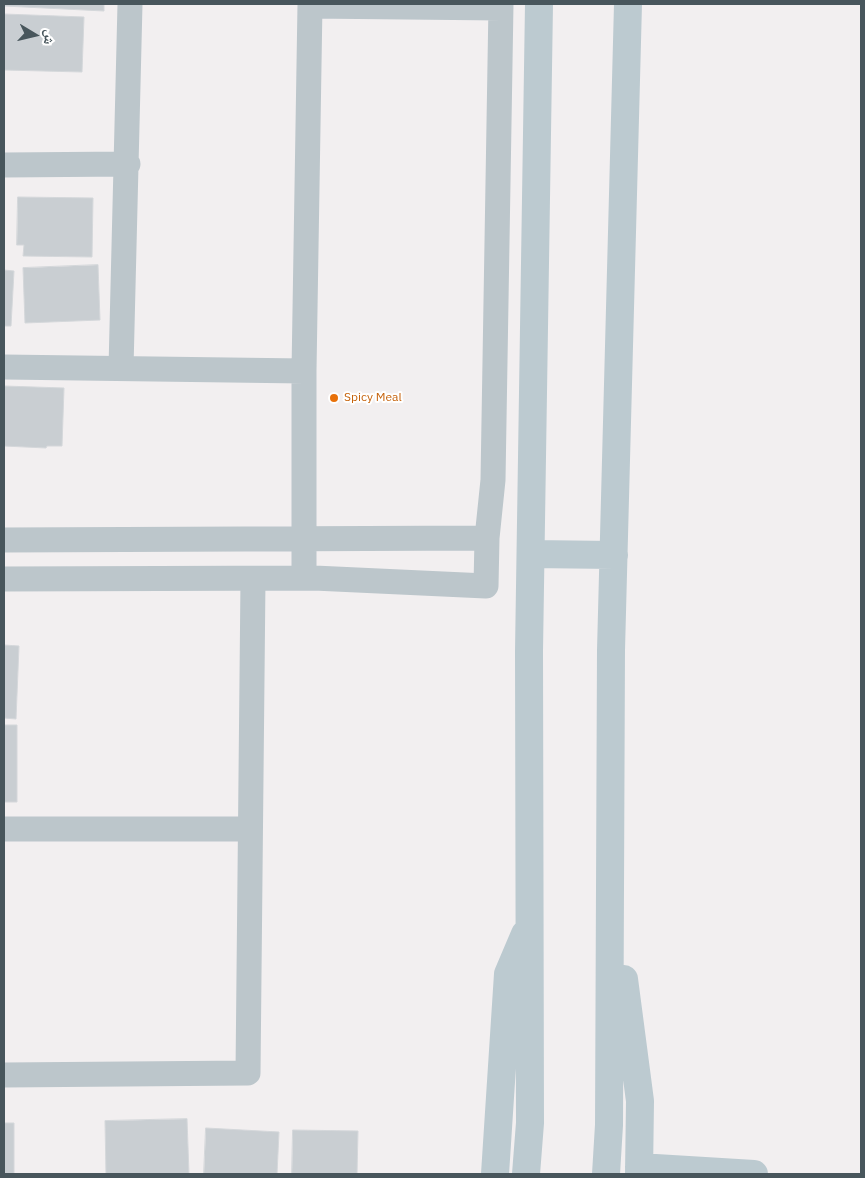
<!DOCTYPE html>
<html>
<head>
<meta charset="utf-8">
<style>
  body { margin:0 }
  #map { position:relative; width:865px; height:1178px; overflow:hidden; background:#f2eff0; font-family:"IBM Plex Sans","Noto Naskh Arabic",sans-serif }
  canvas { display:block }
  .frame { position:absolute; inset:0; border:5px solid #48565c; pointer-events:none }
  .north { position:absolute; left:10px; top:10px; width:50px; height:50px; -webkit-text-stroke:4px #fff; paint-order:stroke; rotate:99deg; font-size:14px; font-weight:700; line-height:20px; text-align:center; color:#48565c }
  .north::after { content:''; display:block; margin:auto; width:18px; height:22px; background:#48565c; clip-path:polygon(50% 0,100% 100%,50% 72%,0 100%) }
</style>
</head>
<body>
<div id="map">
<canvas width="865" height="1178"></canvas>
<div class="frame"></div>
<div class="north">ش</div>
</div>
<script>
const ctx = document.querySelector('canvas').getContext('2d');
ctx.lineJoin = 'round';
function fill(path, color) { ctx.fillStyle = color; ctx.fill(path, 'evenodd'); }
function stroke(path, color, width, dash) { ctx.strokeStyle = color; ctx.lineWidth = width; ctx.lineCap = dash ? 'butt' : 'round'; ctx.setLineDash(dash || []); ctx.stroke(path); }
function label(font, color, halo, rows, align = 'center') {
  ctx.font = font + ' "IBM Plex Sans",sans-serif'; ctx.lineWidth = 4; ctx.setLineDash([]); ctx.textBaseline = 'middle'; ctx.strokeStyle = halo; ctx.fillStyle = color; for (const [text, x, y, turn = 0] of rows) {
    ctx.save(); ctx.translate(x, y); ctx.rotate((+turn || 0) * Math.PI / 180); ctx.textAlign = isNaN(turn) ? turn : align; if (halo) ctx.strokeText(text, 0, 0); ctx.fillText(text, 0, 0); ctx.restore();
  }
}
const building = new Path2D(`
  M4,4H104V11L4,6Z
  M4,14L84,17L82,72L4,70Z
  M18,197L93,198L92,257L23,256L24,245H17Z
  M98,265L100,320L25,323L23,268Z
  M4,270L14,271L11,326H4Z
  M4,386L64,388L62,446H47L46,448L4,446Z
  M4,645L19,646L16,719L4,718Z
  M4,725H17V802H4Z
  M187,1119L189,1174H106L105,1121Z
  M4,1123H14V1174H4Z
  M206,1128L279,1132L277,1174H204Z
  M293,1130L358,1131L357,1174H292Z`);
fill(building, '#c9ced2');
stroke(building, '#d4d7da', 1);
stroke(new Path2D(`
  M310,6L501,8
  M4,165L128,164
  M4,367L304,371
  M121,368L130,4
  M4,540L487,538
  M304,578V371L310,4
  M4,579L314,578L486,586L487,538L493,480L501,4
  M4,829H250
  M4,1075L248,1073L253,579`), '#bcc6cb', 25);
stroke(new Path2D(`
  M531,554L614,555
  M624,979L640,1101L639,1174
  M639,1167L754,1174
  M495,1174L508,974L525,934
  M526,1174L530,1123L529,651L539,4
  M606,1174L609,1125L611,650L628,4`), '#bccad0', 28);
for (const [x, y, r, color] of [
  [334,398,5,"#e8710a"]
]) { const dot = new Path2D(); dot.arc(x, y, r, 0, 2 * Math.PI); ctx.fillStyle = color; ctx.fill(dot); stroke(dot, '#fff', 2); }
label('12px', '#c56008', '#fff', [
  ["Spicy Meal",344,398]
], 'left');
</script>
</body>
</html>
